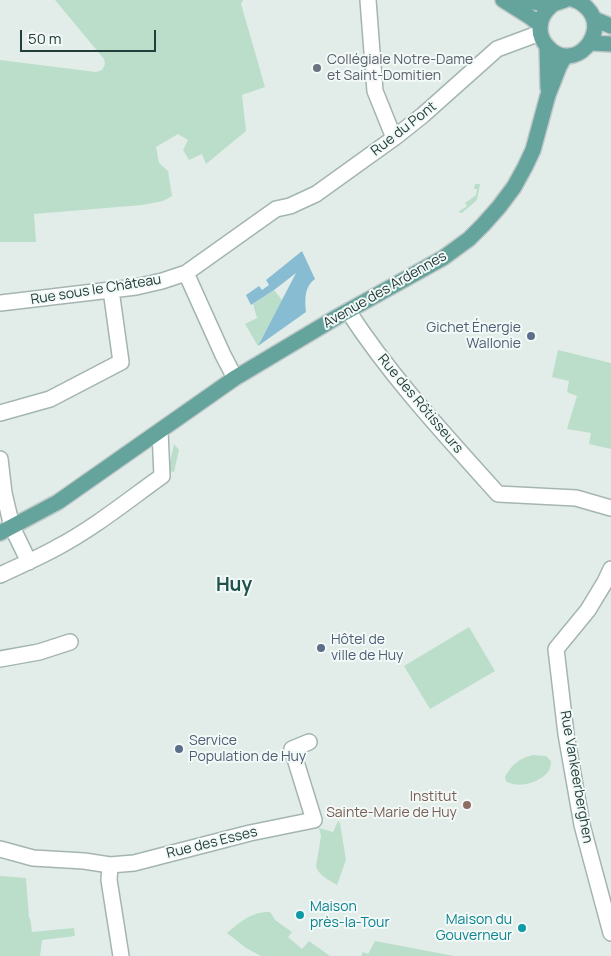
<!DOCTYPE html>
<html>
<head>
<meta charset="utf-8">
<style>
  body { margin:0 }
  #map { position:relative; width:611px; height:956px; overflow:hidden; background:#e2ede9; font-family:Manrope,sans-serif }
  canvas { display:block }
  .scale { position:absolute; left:20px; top:30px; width:136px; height:22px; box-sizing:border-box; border:2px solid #213e3b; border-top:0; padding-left:6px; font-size:15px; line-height:18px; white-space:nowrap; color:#213e3b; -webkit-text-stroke:4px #f2f9f7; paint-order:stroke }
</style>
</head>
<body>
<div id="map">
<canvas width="611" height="956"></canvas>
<div class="scale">50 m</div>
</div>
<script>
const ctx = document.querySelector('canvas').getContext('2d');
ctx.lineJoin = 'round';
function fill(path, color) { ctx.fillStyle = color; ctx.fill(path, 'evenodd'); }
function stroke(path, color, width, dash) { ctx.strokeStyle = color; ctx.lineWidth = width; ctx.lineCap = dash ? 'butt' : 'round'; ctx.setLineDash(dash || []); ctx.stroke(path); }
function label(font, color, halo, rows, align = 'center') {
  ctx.font = font + ' Manrope,sans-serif'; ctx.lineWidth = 4; ctx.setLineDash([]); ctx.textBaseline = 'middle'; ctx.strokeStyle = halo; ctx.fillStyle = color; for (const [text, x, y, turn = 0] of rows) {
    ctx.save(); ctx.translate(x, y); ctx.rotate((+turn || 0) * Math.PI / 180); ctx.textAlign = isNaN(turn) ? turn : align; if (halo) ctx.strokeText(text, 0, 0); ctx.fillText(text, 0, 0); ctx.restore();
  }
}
fill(new Path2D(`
  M55,0H243L241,4L265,87L242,95L246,131L206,164L202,154L189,160L183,150L188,140L178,134L156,147L159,163L168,171L172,196L163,201L142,205L34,214L36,242H0V60L96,72L102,70L105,64L104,59Z
  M475,184H480L477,200L462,213L458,212L467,206L465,203L476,195L477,189H474Z
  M274,290L282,300L258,346L245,324L257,318L253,304Z
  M558,350L611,363V449L589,444L591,433L567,429L577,396L567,392L569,381L552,377Z
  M174,444L179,450L174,472L168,471Z
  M469,627L495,671L430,709L404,666Z
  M533,755L546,756L551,761C551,765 550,769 548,772C539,783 517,789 506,781L505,777C511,765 520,758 533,755Z
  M338,821L340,823L346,860L337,885C329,880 318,875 316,866L321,836L319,828L333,832Z
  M0,876L26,878L29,918H30L32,932L74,928L75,936L42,940L40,956H0Z
  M269,912L271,913L275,920L292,932L288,937L302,949L309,941L330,956H261L246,948L227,933C240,922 251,912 269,912Z
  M375,941L454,956H361L363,952L368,954Z`), '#badec9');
fill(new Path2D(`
  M302,251L315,279C304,287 305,300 306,312L258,346L296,273L274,290L251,305L246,295L259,286L262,290L269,285L266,280Z`), '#88bcd3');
const street = new Path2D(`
  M368,0L375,91L394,138
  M186,273L223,355L235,378
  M0,303L136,287L162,281L186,273L276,209L290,206L316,194L394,138L423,115L497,49L540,33
  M348,311C391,377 445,435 498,494L576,498L611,508
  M0,413L50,399L121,362L111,290
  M0,459L4,493L12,527L29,562
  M611,569L605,582L588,610L556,649L566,734L582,825L611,933
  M0,575C19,566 38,558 56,548C94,528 127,501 162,476L160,431
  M0,659L39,652L70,642
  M0,849L33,858L84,861L110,865L134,863L250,833L314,820L292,749L309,742
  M110,865L109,880L121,956`);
const primary = new Path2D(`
  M503,0L530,17L540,25
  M522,0L552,5
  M565,0C560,2 554,3 551,6C538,17 536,35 548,47C574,75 611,32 587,8C583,4 579,1 574,0
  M594,19L611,26
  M591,43L611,44
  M547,47L548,88
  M0,533L58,502L235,378L337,317L443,258L469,239L483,225L499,207L514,187L525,167L533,150L548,95L559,67L565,56`);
stroke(street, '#a4b5b1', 18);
stroke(primary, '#c1c9c8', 18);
stroke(street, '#fff', 15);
stroke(primary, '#65a39d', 15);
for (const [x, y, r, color] of [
  [317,68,5,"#6b7280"],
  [531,336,5,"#5c6f8a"],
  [321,648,5,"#5c6f8a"],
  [179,749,5,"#5c6f8a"],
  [467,805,5,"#8d6e63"],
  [300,915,5,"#0f9aa8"],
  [522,928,5,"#0f9aa8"]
]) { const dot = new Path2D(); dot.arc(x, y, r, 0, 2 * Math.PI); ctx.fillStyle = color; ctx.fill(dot); stroke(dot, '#f2f9f7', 2); }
label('14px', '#5b616d', '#f2f9f7', [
  ["Collégiale Notre-Dame",327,60],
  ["et Saint-Domitien",327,76]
], 'left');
label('14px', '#213e3b', '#f2f9f7', [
  ["Rue du Pont",404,129,-38],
  ["Rue sous le Château",96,290,-9],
  ["Avenue des Ardennes",385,290,-30],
  ["Rue des Rôtisseurs",420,404,50],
  ["Rue Vankeerberghen",576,777,80],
  ["Rue des Esses",212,843,-14]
]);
label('14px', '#4e5e75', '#f2f9f7', [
  ["Gichet Énergie",521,328,"right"],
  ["Wallonie",521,344,"right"],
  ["Hôtel de",331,640],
  ["ville de Huy",331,656],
  ["Service",189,741],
  ["Population de Huy",189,757]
], 'left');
label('14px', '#785e54', '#f2f9f7', [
  ["Institut",457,797],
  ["Sainte-Marie de Huy",457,813]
], 'right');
label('14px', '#0d838f', '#f2f9f7', [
  ["Maison",310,907],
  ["près-la-Tour",310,923],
  ["Maison du",512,920,"right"],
  ["Gouverneur",512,936,"right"]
], 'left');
label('bold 19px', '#1c514c', '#f2f9f7', [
  ["Huy",234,586]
]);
</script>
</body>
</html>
